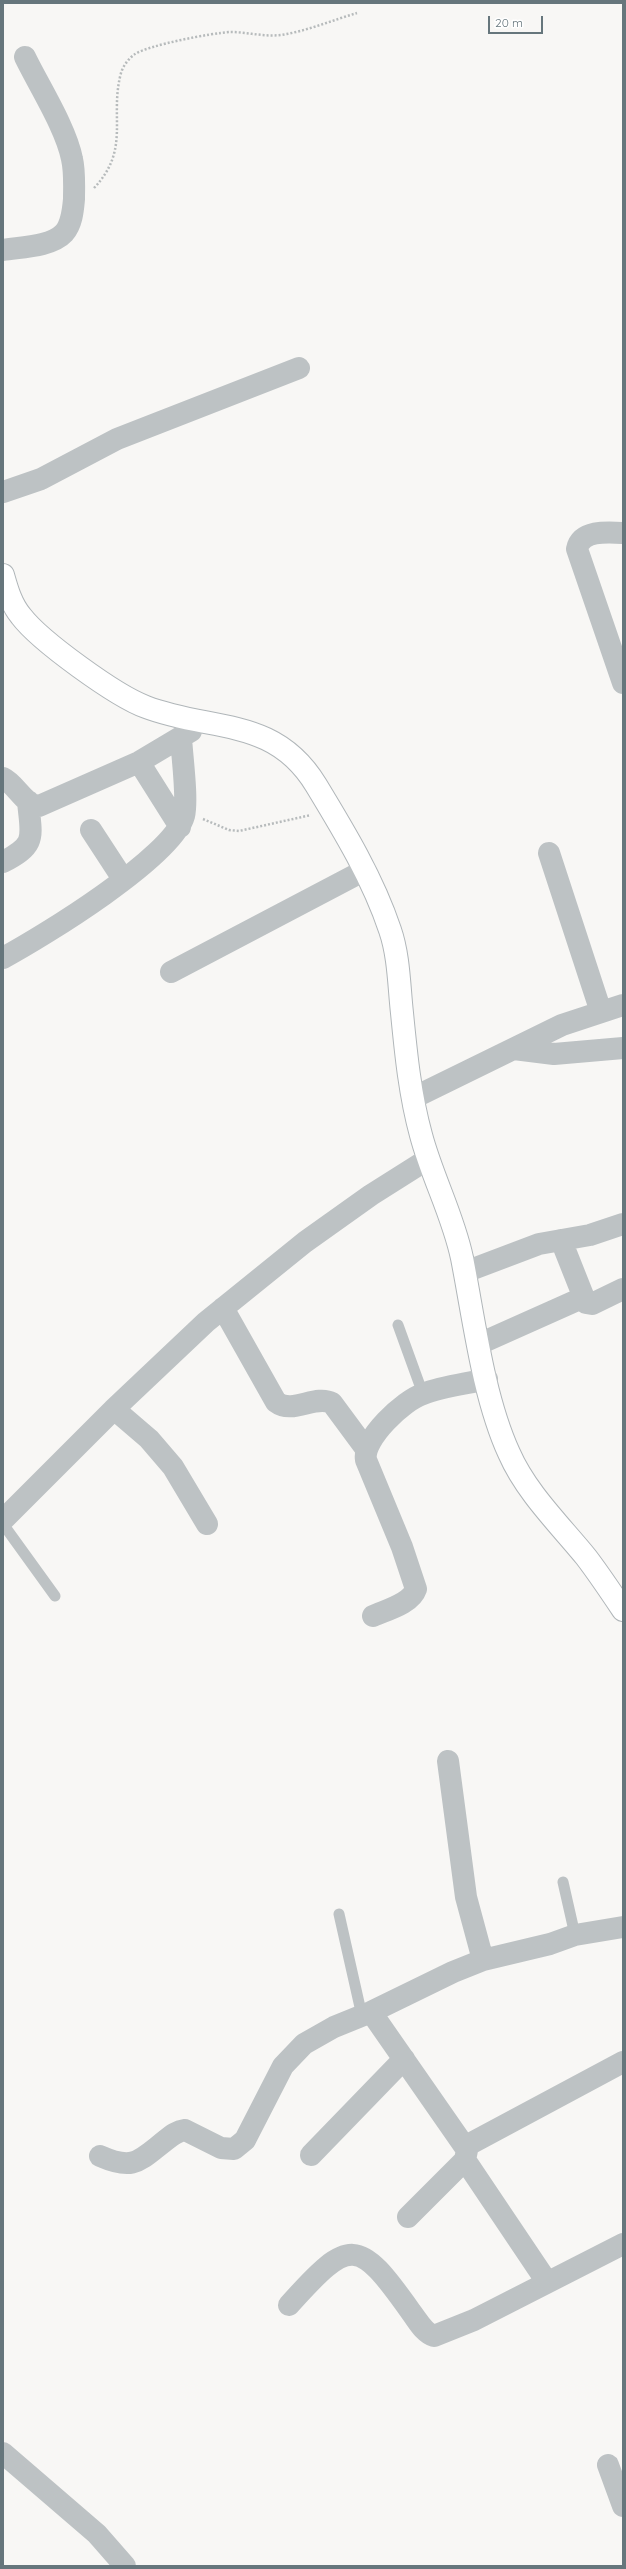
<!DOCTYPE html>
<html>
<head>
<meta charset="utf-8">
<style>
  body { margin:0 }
  #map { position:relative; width:626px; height:2569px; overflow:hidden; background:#f8f7f5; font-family:Quicksand,sans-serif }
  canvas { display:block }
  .frame { position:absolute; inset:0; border:4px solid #66767c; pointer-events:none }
  .scale { position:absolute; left:488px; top:16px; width:55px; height:18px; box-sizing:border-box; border:2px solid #66767c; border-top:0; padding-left:5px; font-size:12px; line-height:14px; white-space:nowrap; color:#66767c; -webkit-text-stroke:3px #fff; paint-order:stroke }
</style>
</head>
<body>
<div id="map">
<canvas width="626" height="2569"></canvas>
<div class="frame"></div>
<div class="scale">20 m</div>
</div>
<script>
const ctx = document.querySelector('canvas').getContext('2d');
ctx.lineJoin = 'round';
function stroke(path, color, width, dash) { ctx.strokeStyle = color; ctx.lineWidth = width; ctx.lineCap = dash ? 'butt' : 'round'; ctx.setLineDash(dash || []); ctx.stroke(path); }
const secondary = new Path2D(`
  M3,575C7,589 11,604 21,616C40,641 116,696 146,707C211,732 274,716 316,785C344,831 373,879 390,930C399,956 399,986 402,1013C406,1054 410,1095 421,1135C432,1177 453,1215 462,1258C474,1319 483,1396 509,1453C526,1492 559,1524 586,1557C599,1574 611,1592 623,1610`);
stroke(secondary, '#b0b6b9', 24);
stroke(new Path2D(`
  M94,188C131,149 109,117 121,73C123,66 129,58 135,54C149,45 212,33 230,32C247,32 264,37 281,35C307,31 333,20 357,13
  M203,819L229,830L239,831L311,815`), '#b7bbbc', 2.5, [2, 2]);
stroke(new Path2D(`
  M398,1325L423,1394
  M3,1524L55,1596
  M563,1882L575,1935
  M339,1914L362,2016`), '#bdc2c4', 11);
stroke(new Path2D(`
  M3,250C20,247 51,247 64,233C72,224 73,210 74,199C74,186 75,172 72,159C66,128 39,86 25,57
  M3,492L41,479L117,439L299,368
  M623,533C607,532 581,530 577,549L623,683
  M139,762L180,827
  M3,778C16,784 25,806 39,806L139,762L191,731
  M91,830L123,879
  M549,853L601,1012
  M3,862C38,844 31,837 28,801
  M3,958C42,937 173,857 184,816C188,799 182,757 181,737
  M171,972L365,870
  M514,1049L554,1054L623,1048
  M413,1098L562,1025L623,1005
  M561,1240L586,1303L592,1304L623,1289
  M465,1272L539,1244L590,1235L623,1224
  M223,1308L276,1402C293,1415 315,1394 332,1403L366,1449
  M479,1344L582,1298
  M114,1409L149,1439L173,1467L207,1524
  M3,1520L114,1409L206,1322L305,1242L371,1195L428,1159
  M373,1616C386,1610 411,1604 416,1589L402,1547L366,1460C362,1439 404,1400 423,1394C443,1386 466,1384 487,1379
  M448,1761L466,1897L483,1960
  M371,2012L467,2150L465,2160L408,2217
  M466,2146L623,2062
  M311,2155L404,2059
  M100,2156C134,2171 139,2161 166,2140C172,2135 177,2131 185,2130L221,2148L234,2149L245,2140L283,2066L304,2044L334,2027L371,2012L453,1972L483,1960L550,1944L575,1935L623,1927
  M465,2160L547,2282
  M289,2305C350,2237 358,2237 411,2312C418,2321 424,2333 434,2336L474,2320L623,2244
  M3,2453L97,2534L125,2566
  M608,2465L623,2506`), '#bdc2c4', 22);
stroke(secondary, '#fff', 22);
</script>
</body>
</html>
